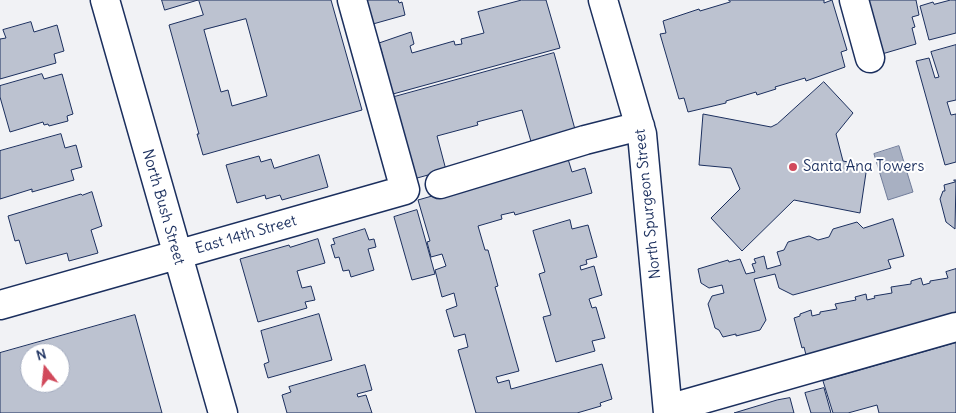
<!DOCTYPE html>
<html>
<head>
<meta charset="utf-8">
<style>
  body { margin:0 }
  #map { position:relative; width:956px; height:413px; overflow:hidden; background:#f1f2f5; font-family:Delius,sans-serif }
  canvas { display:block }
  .north { position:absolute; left:20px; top:343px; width:50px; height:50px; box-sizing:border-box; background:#fff; border:1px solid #a4acbf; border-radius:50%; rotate:344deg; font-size:14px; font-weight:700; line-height:20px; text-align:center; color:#1b2f5e }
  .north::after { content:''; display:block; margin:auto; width:18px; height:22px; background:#d1495b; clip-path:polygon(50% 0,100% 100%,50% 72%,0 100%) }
</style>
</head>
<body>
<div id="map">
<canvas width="956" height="413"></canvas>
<div class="north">N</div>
</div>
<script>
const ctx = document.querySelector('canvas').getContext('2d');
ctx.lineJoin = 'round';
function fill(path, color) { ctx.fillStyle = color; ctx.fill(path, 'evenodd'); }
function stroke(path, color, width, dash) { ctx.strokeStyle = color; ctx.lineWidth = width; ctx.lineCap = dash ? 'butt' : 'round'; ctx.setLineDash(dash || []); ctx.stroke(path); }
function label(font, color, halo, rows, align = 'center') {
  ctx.font = font + ' Delius,sans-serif'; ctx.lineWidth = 4; ctx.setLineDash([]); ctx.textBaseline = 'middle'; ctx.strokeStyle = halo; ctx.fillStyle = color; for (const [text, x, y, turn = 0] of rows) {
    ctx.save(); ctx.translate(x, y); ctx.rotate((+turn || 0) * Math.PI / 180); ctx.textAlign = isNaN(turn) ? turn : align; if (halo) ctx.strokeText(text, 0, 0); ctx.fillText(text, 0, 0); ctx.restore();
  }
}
const water = new Path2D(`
  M899,146L913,192L888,200L874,154Z`);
fill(water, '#a8b0c2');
stroke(water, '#707c9a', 1);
const building = new Path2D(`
  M162,0H198L165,10Z
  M199,0H331L362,110L203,155L197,134H199L169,25L203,15ZM246,19L267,96L232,106L228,90L221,92L204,30Z
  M365,0H398L399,3L402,2L405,15L373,24Z
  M522,0H546L560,48L393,94L391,87L389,88L380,53H382L379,43L411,32L414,44L410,46L412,53L454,41L455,45L462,44L461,39L484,33L478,12Z
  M729,0H824V3L832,0L847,50L841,52L845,67L806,81L805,78L775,87L776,89L757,95L756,92L726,101V103L688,112L684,98L679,99L660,34L666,33L663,21L699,9L700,11L730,2Z
  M869,0H916L919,15L912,17L915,27L912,28L916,44L882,54Z
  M951,0H956V33L929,40L920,6L933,2L934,4Z
  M31,22L34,32L57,25L64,51L54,54L56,63L0,79V39L6,38L3,30Z
  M956,45V100L947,102L951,115L956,114V162L945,165L916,61L929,58L935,78L939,77L931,52Z
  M554,53L576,133L532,145L522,110L477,122L478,125L437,136L446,170L410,180L387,99Z
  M42,74L44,79L62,74L73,114L67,116L68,121L49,126L48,124L44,125L43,122L10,132L0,97V86Z
  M824,82L853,113L836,134L843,161L867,166L860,213L794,200L742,251L711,218L740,189L731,168L699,165L703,114L771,127L777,124Z
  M61,134L65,148L76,145L82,167L71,170L74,180L32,192V189L0,199V151Z
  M319,155L328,187L282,200L280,195L266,199L265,195L237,203L226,165L259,156L261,162L271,159L274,168Z
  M568,159L572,172L585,168L592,193L515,215L514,212L501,215L502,219L478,226L485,250H488L498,286L495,287L519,371L496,377L498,383L509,380L511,389L602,364L612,399L600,403L601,406L577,413H476L458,350L468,347L465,334L454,337L446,310L457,306L454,293L442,297L435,270L446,266L442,254L431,257L427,242L430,241L418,200L551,162Z
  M954,180H956L955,229L946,222L940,199L943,191H945L944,185L955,182Z
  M92,192L102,226L91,230L98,253L69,261L67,253L26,264L19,240L15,241L8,216L81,194L82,195Z
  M417,210L435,274L412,280L394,217Z
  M893,219L904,256L888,260L891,268L793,295L779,288L775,274L754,279L766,320L760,330L736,336V334L723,337L719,330L715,328L708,304L712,296L724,293L722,285L709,288L701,283L698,269L728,260L729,262L740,259L746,274L755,272L752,264L756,263L754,259L764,256L767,269L781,265L777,252L784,250L788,242L809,236L818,240L829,237L833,229L857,222L863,228Z
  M570,220L572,229L588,225L597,257L586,260L587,264L580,266L581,270L594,266L602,295L589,299L592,308L596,307L605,338L592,341L595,351L556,362L543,317L551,315L539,274L545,272L533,231Z
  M365,229L369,240L374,239L376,247L368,249L374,270L351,277L349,270L343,271L339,257L335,258L331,245L335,244L333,239Z
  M318,239L325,263L297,271L302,288L311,286L315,300L305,302L307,308L258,322L240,259L289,245L290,247Z
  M956,269V312L806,355L804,347L802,348L794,318L800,316V314L811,310L812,316L820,314V312L837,309L835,304L856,300L855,297L866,294L867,300L875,298L874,296L892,293L891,287L911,284V281L921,278L923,285L930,283V281L948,278L946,272Z
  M319,314L332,360L268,378L264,364L269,362L261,331Z
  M135,315L162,413H0V353ZM30,353H60V383H30Z
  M956,343V413H879L877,405L848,413H833L823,381Z
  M365,365L372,390L357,394L358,397L366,395L372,413H287L282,395L291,392L289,387Z
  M824,388L831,413H811L805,393Z
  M790,398L794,413H734L777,400Z`);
fill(building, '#bcc2d0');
stroke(building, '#1b2f5e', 1);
const minor = new Path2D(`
  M105,0L223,413
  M603,0L642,134L668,413
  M854,0L870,58
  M440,184L585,140L640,126
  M0,305L405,190L352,0
  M668,409L956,327`);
stroke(minor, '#1b2f5e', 31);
stroke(minor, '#fff', 28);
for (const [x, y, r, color] of [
  [793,167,5,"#d1495b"]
]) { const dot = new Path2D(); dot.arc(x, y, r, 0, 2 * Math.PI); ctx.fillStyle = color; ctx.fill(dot); stroke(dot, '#fff', 2); }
label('15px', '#1b2f5e', '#fff', [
  ["Santa Ana Towers",803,167]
], 'left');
label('15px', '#1b2f5e', '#fff', [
  ["North Spurgeon Street",648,204,-96],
  ["North Bush Street",163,207,74],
  ["East 14th Street",246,235,-16]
]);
</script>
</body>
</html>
